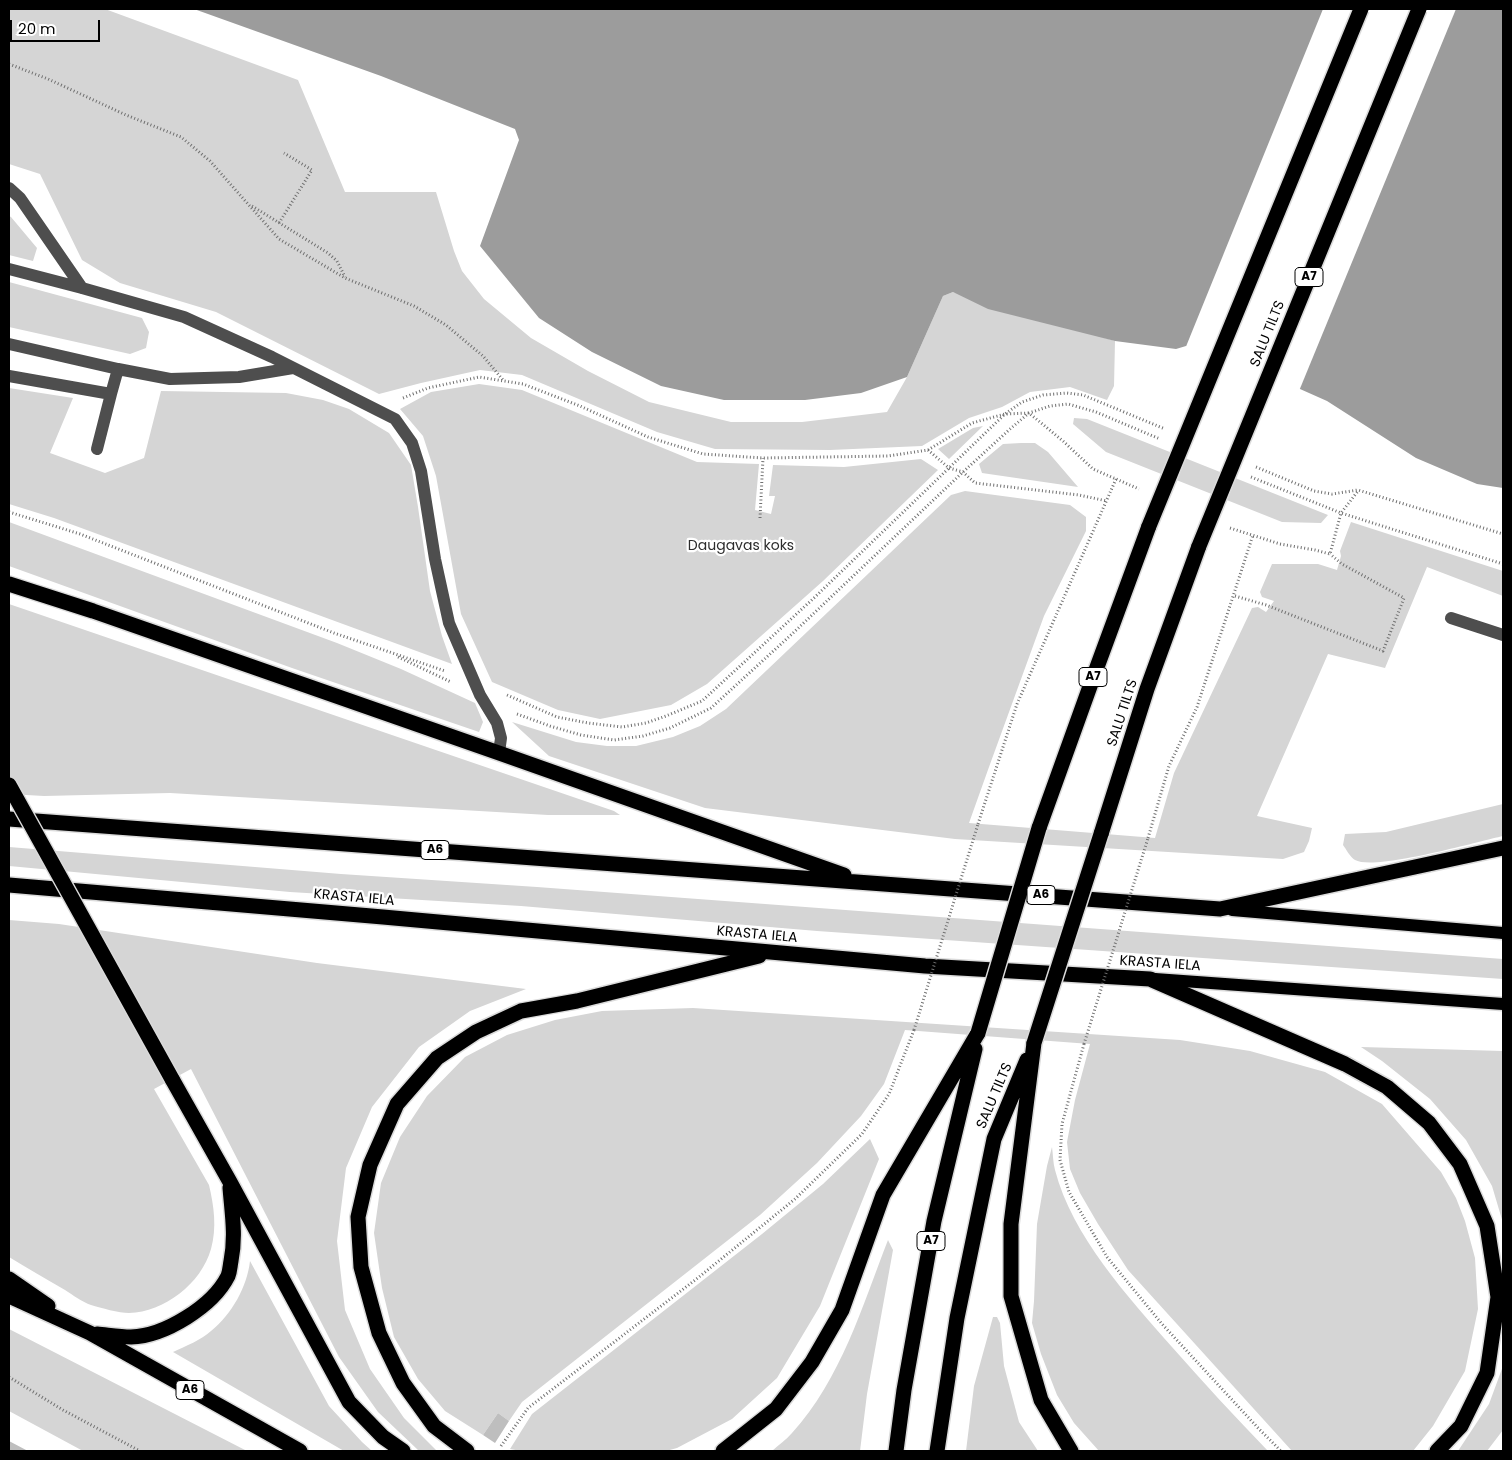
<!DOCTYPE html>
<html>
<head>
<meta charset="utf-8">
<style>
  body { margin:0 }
  #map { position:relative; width:1512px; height:1460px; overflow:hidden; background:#fff; font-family:Poppins,sans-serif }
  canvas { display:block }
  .frame { position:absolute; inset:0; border:10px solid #000; pointer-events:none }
  .scale { position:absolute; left:10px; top:20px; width:90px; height:22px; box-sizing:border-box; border:2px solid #000; border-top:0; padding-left:6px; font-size:15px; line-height:18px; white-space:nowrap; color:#000; -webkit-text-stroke:4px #fff; paint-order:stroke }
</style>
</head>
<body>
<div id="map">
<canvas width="1512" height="1460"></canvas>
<div class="frame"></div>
<div class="scale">20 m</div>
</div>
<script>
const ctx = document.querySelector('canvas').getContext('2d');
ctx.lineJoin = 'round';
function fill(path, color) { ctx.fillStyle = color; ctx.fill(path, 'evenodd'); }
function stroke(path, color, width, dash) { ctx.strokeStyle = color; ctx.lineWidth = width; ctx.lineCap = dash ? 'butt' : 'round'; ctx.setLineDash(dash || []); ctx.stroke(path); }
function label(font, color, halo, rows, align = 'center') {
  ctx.font = font + ' Poppins,sans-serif'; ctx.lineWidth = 4.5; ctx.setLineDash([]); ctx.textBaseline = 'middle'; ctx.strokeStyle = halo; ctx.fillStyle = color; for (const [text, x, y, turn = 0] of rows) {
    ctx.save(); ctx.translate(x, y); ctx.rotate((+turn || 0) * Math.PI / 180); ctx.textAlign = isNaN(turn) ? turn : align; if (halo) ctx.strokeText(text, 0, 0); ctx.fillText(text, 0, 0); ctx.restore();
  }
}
fill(new Path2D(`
  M9,9H105L298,80L345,192H436L454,251L462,271L484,299L531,338L588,371L649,402L731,422H802L887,412L907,377L943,296L953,292L1115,341L1114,386L1107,400L1070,387L1030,392L1002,407L969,418L922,446L830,450L715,449L657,432L522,375L480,370L421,383L379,394L216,312L120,283L82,260L40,174L9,164Z
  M9,216L11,217L37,248L33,261L9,255Z
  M9,282L142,318L149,332L146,348L130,354L9,327Z
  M479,384L522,390L697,462L759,464L755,510L771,514L775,496H769L773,465L844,467L921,459L938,470L823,581L707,684L671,705L600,719L558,710L492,682L461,614L436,476L423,436L400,409L431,392Z
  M9,388L73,398L50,453L105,473L144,458L161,391L286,393L323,400L349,409L389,433L411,465L418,507L430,591L442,636L452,664L54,518L9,504Z
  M1074,418L1087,419L1328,515L1321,523L1282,522L1106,452L1073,424Z
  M983,426L949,459L938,449L973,428Z
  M1021,443H1035L1048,452L1078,487L982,473L979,464L1003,444Z
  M965,491L1070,505L1086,517V531L1044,616L989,767L969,823L1155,838L1174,773L1252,608L1258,607L1266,612L1274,601L1262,597L1260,592L1272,564H1318L1337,570L1341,556L1340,551L1351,522L1503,571V596L1427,567L1385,668L1328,654L1257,816L1312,828L1309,841L1304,852L1283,859L955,839L705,808L549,756L512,722L576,742L607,746H636L673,737L700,726L726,709L951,495Z
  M9,522L337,643L401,669L475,703L483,722L479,732L292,668L9,566Z
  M9,604L614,811L620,815H548L170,793L44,796L9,794Z
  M1503,804V836C1476,842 1375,871 1355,860C1350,857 1346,849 1343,845L1345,834L1386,832Z
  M9,847L341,874L537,887L1503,959V979L817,931L521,906L290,892L9,866Z
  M9,920L59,924L317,963L526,989L470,1011L419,1047L372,1107L346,1168L337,1241L345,1310L370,1369L404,1418L437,1451L418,1450L378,1412L339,1357L191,1069L154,1089L209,1185C214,1206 217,1228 211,1249C201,1284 164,1312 129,1313C119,1313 101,1308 91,1305C82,1302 73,1295 65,1290C46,1279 27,1268 9,1257Z
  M693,1008L1180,1040L1250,1051L1325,1072L1382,1104L1441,1172L1456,1198L1465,1221L1475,1258L1478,1309L1465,1371L1433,1426L1413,1451H1292L1128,1270L1098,1224L1080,1193L1070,1169L1067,1142L1075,1100L1090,1044L905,1030L884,1084L861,1116L817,1163L760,1215L522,1402L509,1421L498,1413L483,1435L445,1411L418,1379L394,1337L382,1288L374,1233L381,1183L400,1137L427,1096L465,1057L507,1035L555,1020L602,1011Z
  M1361,1047L1503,1051V1223L1492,1186L1466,1140L1430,1099L1382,1061Z
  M870,1139L879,1159L820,1306L777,1378L732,1419L677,1448L666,1451H521L510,1449L532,1414L762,1234L823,1184Z
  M1052,1147C1053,1154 1053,1163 1055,1170C1072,1236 1128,1297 1172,1347C1203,1382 1235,1417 1268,1451H1099L1074,1423L1057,1395L1041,1354L1032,1323L1034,1301L1037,1224L1047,1166Z
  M888,1240L893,1250L867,1394L860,1451H772C778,1445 786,1440 792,1433C841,1379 862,1307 888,1240Z
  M250,1261L329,1406L362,1442L372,1451H344L173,1352C186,1346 201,1340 211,1331C232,1314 247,1287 250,1261Z
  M993,1317H997L1000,1323L1004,1366L1019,1422L1038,1451H966L974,1386Z
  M9,1329L247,1451H83L9,1411Z
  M1503,1366V1430L1487,1451H1458L1489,1404Z`), '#d5d5d5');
fill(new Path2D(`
  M194,9H1503V488L1477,484L1416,458L1327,401L1300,389L1186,346L1176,349L1115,341L988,309L953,292L943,296L907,377L861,393L805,400H724L661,386L592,352L539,318L480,246L519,140L515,129L381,76Z`), '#9c9c9c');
fill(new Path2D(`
  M1323,9H1456L1299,391L1185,349Z`), '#fff');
fill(new Path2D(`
  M498,1413L509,1421L495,1443L483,1435Z
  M9,1441L28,1451H9Z`), '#bebebe');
const major = new Path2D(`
  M1232,910L1503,933
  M1155,979L1503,1004`);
const highway = new Path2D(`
  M9,584L93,611L499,753L844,875
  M9,819L1220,909L1503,848
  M1039,828L1093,678L1149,526
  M1101,834L1147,689L1199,546
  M9,885L383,917L925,966L1150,979L1345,1064L1387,1087L1429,1123L1460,1164L1487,1226L1498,1297L1487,1373L1461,1426L1437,1451
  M1034,1043L1011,1224V1296L1041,1400L1071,1451
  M172,1079L230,1182L349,1402L383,1437L403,1451
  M9,1279L48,1306
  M9,1296L90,1333L300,1451
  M97,1334C108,1335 120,1337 131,1337C165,1336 213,1306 228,1276C230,1271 230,1266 231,1261C236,1236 232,1213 230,1188
  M467,1451L434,1426L403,1383L379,1333L361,1267L358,1217L370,1165L397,1104L437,1058L476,1032L521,1011L577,1001L759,956
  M723,1451L776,1409L812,1362L842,1310L883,1195L978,1033
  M896,1451L904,1390L934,1221L975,1049
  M937,1451L957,1318L994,1139L1027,1060`);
stroke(major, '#dbdbdb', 15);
stroke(highway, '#dbdbdb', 18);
stroke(new Path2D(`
  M9,64L48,79L126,115L181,137L210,161L279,239L345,278L414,306L446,325L483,356L503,380
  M252,206L328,253L337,261L345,277
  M279,223L312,170L284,153
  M403,398L428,388L479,377L523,384L580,406L648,437L703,454L763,458L888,456L928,450L949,468L963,472L975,483L1079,495L1107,501
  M928,450L972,423L1005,414L1029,413L1063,441L1093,469L1139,489
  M1256,467L1314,491L1332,494L1358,490L1503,534
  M1251,477L1341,513L1503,564
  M9,512L80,534L334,633L445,671
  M760,518L763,458
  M1230,528L1280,544L1315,550L1330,554L1341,513L1358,491
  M1235,596L1266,605L1383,651L1404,598L1342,564L1330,554
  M398,657L451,682
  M507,695L557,717L588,723L622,727L646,723L666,716L702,701L815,597L1005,414L1022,402L1043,395L1067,393L1083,395L1165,429
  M517,714L550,726L581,735L614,740L643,736L670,728L711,708L792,634L963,472L1010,429L1029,413L1050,406L1068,404L1096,412L1160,439
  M978,824L1017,704L1116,479
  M1148,838L1169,766L1197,707L1253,535
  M1084,1044L1062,1124L1060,1160L1069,1192L1107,1257L1162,1324L1259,1429L1281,1451
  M9,1377L63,1410L140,1451
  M501,1446L528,1408L699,1277L795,1199L862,1134L889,1094L914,1030`), '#707070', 3, [1, 2.5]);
stroke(new Path2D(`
  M9,188L20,198L82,288
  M9,269L82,288L184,317L272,357L395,419L412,443L421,471L435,559L449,623L480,695L497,723L501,738L499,753
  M9,344L118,369L111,394
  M118,369L170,379L239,377L293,368
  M9,376L111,394L97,449
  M1451,618L1503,635`), '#4e4e4e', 12);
stroke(major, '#000', 12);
stroke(highway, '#000', 15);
const highwayBridge = new Path2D(`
  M1149,526L1361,9
  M1199,546L1419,9
  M9,785L172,1079
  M978,1033L1039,828
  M1034,1043L1101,834`);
stroke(highwayBridge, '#dbdbdb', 18, []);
stroke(new Path2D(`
  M914,1030L978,824
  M1084,1044L1148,838`), '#707070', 3, [1, 2.5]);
stroke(highwayBridge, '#000', 15);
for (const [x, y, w] of [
  [1309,277,28],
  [1093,677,28],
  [435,850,28],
  [1041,895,28],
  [931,1241,28],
  [190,1390,28]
]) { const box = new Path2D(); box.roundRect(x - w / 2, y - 9.5, w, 19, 4); ctx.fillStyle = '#fff'; ctx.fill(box); stroke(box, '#000', 1); }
label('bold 12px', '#000', null, [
  ["A7",1309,277],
  ["A7",1093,677],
  ["A6",435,850],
  ["A6",1041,895],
  ["A7",931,1241],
  ["A6",190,1390]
]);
label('14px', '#000', '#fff', [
  ["SALU TILTS",1268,334,-68],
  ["SALU TILTS",1123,713,-72],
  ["KRASTA IELA",354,898,5],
  ["KRASTA IELA",757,935,5],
  ["KRASTA IELA",1160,964,4],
  ["SALU TILTS",995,1096,-67]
]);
label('14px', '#2c2c2c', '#fff', [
  ["Daugavas koks",741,546]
]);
</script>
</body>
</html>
